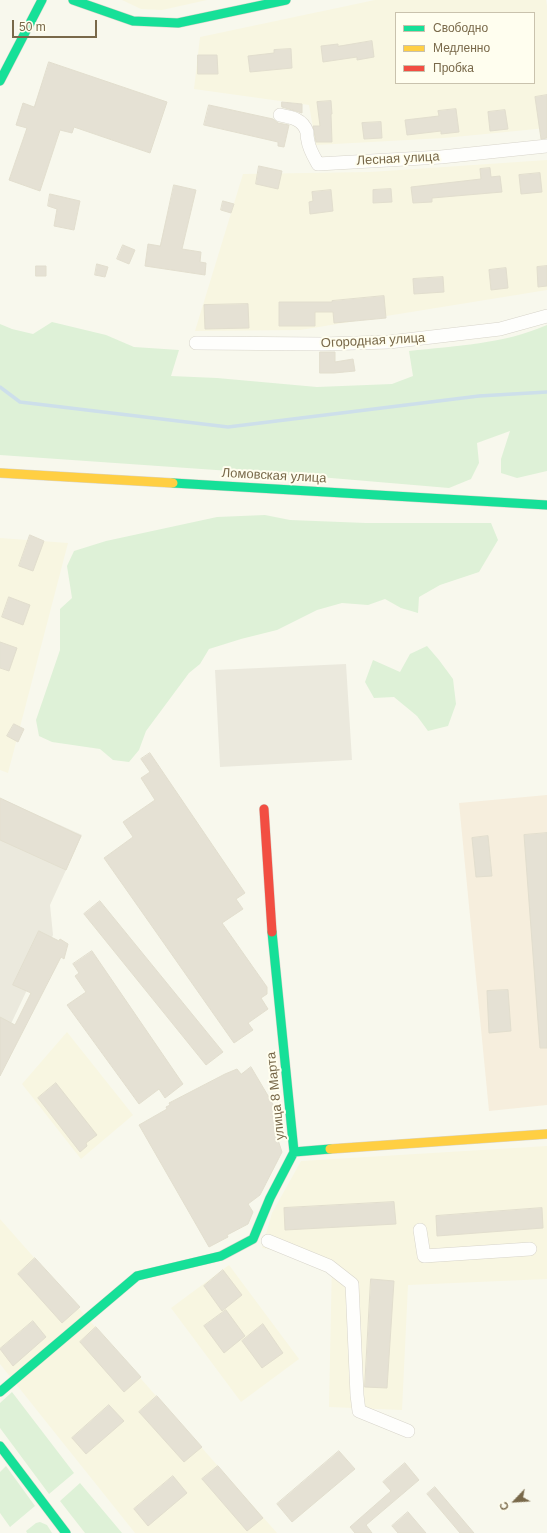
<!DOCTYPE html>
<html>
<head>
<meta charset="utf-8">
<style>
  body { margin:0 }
  #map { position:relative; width:547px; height:1533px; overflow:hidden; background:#f8f8ed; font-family:Helvetica,sans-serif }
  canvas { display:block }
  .legend { position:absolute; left:395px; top:12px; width:140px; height:72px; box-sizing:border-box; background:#fffeef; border:1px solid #c9c2ad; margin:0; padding:5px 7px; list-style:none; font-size:12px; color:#79694a }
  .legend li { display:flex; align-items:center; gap:8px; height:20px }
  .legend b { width:20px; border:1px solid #c9c2ad }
  .north { position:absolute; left:495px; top:1481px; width:40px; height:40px; -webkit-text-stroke:3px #fffeef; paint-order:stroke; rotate:245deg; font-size:11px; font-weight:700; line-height:16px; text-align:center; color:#79694a }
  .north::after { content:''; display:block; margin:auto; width:14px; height:18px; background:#79694a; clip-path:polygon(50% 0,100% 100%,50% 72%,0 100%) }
  .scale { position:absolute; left:12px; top:20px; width:85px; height:18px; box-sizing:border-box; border:2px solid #79694a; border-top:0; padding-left:5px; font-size:12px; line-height:14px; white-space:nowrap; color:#79694a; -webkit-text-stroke:3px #fffeef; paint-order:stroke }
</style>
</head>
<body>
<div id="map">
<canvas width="547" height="1533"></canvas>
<ul class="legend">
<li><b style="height:5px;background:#16e098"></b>Свободно</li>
<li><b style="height:5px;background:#ffcf43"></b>Медленно</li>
<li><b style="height:5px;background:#f24e42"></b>Пробка</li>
</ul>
<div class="north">С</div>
<div class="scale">50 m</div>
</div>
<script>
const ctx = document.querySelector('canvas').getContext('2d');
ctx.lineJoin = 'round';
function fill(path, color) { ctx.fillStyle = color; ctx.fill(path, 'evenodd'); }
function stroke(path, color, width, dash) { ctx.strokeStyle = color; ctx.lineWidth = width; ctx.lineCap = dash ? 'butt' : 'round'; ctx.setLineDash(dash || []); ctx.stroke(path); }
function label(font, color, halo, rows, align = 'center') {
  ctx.font = font + ' Helvetica,sans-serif'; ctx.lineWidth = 4; ctx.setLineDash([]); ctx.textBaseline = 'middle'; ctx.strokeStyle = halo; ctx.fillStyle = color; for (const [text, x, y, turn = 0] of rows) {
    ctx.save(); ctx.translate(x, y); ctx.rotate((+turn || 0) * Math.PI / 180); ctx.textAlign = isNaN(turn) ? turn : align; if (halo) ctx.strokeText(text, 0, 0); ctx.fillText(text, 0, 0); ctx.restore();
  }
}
fill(new Path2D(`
  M122,0H207L162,10L141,9Z
  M375,0H546L547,6V128L444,138L316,145L309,105L194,89L200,37ZM396,13H534V83H396Z
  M547,160V290L300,330L195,331L243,174L370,172Z
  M0,538L68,543L8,773L0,770Z
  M67,1032L133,1115L81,1159L22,1084Z
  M547,1146V1279L408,1285L402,1410L329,1407L332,1260L262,1248L272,1213L301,1161Z
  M0,1219L277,1533H135L0,1364Z
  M229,1265L299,1359L241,1402L171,1308Z`), '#f8f6e1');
fill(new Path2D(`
  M547,795V1105L489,1111L459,803Z`), '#f6eedd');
fill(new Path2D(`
  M346,664L352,760L220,767L215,670Z
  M0,798L82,835L50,905L53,935L0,1047Z`), '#ebe9dd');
fill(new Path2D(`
  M52,322L106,335L134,347L179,350L171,376L217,378L317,387L392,384L413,376L409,351C455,346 504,344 547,325V471L517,478L501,473V459L510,431L477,443L479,463L471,479L449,488L331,478L0,455V324L12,329L33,334Z
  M265,515L290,520L366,523H491L498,540L479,572L440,585L419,597L418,613L401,608L385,599L368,605L342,603L317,610L277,630L241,639L209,649L200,664L189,673L146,731L139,750L129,762L113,760L100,749L52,742L39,736L36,720L60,650V609L72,598L67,566L74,551L106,541L217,517Z
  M427,646L439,660L453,679L456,704L448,726L428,731L417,716L394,697L374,698L365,682L373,660L400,672L410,654Z
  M12,1392L74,1473L49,1494L0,1428V1403Z
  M6,1466L35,1506L10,1527L0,1513V1472Z
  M80,1483L122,1533H85L60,1501Z
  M40,1522L47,1525L52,1533H27L26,1531L36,1523Z`), '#def1d7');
stroke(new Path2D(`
  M0,387L20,402L228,427L479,396L547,392`), '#cddfea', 3.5);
const building = new Path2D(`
  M372,41L374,57L357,60V57L323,62L321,46L338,44V46Z
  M291,49L292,68L250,72L248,56L274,53V50Z
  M198,55H217L218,74H198Z
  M49,62L167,102L150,153L74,127L72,133L60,130L40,191L9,180L27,128L16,125L23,103L34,107Z
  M547,95V138L541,139L535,97Z
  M331,101L332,114H331L332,142H316L313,126H320L317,102Z
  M282,102L302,104V113L282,107Z
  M209,105L273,119L278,123L289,125L284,147L278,146V142L204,125Z
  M456,109L459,132L441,134V131L407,135L405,120L439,116L438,111Z
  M505,110L508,129L490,131L488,112Z
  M381,122L382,138L364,139L362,123Z
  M259,166L282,171L278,189L256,184Z
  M490,168L491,177L500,176L502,192L432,198V202L413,203L411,187L481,179L480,169Z
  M540,173L542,192L521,194L519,175Z
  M174,185L196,190L182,249L201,252L200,262L206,263L205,275L145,266L148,244L160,246Z
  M391,189L392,202L373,203V190Z
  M331,190L333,211L310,214L309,202L313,201L312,192Z
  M50,194L80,201L74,230L54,226L57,209L48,206Z
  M223,201L234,204L231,213L221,210Z
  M123,245L135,250L129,264L117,259Z
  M97,264L108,267L105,277L95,275Z
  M36,266H46V276H36Z
  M547,266V286L538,287L537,267Z
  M506,268L508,288L491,290L489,270Z
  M443,277L444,292L414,294L413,279Z
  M384,296L386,318L334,323L333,312H315V326H279V302H332V301Z
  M248,304L249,328L205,329L204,305Z
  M320,352H335V362L353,359L355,371L334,373H320Z
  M30,535L44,541L33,571L19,566Z
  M9,597L30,605L23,625L2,617Z
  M0,642L17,648L9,671L0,668Z
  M14,724L24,729L18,742L7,736Z
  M150,753L245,893L236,899L243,909L222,923L267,987V994L261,998L268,1009L248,1023L253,1030L234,1043L104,858L133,837L123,822L155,800L141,778L150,772L141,759Z
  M0,798L81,836L66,870L0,840Z
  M547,833V1048H540L524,835Z
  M488,836L492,876L476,877L472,838Z
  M100,901L223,1052L206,1065L84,914Z
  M39,931L59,941L60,939L68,944L64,959L61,957L0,1076V1017L15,1025L31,993L13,985Z
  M92,951L183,1084L165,1098L159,1089L139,1104L67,1005L86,992L75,976L79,973L73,964Z
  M508,990L511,1031L489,1033L487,991Z
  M251,1067L280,1116L281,1127L276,1134L282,1152L260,1195L248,1204L253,1212L248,1224L227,1235L228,1237L209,1247L139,1125L167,1109L166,1107L170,1105L169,1103L225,1074L237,1069L241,1074Z
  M56,1083L97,1135L86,1143L87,1146L80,1152L38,1098Z
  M394,1202L396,1224L285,1230L284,1208Z
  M542,1208L543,1228L437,1236L436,1216Z
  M35,1258L80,1307L62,1323L18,1274Z
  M223,1270L242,1295L222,1311L204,1286Z
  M371,1279L394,1281L387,1388L365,1387Z
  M226,1310L245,1336L224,1353L204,1326Z
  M33,1321L46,1337L13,1366L0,1349Z
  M263,1324L283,1353L262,1368L242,1341Z
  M96,1327L141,1377L124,1392L80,1342Z
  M157,1396L202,1447L184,1462L139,1412Z
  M109,1405L124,1421L86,1454L72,1438Z
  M339,1451L355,1469L292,1522L277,1504Z
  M405,1463L419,1480L366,1525L372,1533H355L350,1527L391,1491L383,1482Z
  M218,1466L263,1518L247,1531L202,1479Z
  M173,1476L187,1493L148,1526L134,1509Z
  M435,1487L474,1533H460L427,1494Z
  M408,1512L426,1533H398L392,1526Z`);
fill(building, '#e5e1d4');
stroke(building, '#e2dece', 1);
const street = new Path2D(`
  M280,115C291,117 303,119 307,132C307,135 307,138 308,141C309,149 314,157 318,164L441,157L547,146
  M196,343L323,344L389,342L500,329L547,316
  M420,1230L424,1256L530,1249
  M268,1241L329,1266L352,1284L357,1395L359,1411L408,1431`);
const fast = new Path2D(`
  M73,0L133,21L178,23L286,0
  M0,81L42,0
  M173,483L547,505
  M272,932L294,1152L330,1149
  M0,1392L137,1276L221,1256L253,1239L270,1198L294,1152
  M0,1446L66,1533`);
const slow = new Path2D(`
  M0,473L173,483
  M330,1149L547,1134`);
const jam = new Path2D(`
  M264,809L272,932`);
stroke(street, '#d7d4ca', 14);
stroke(fast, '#d8d4c9', 10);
stroke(slow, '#d8d4c9', 10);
stroke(jam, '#d8d4c9', 10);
stroke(street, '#fefefc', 13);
stroke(fast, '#16e098', 9);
stroke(slow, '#ffcf43', 9);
stroke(jam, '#f24e42', 9);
label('13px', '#79694a', '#fffeef', [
  ["Лесная улица",398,159,-3],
  ["Огородная улица",373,341,-3],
  ["Ломовская улица",274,476,3],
  ["улица 8 Марта",276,1096,-96]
]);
</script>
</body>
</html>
